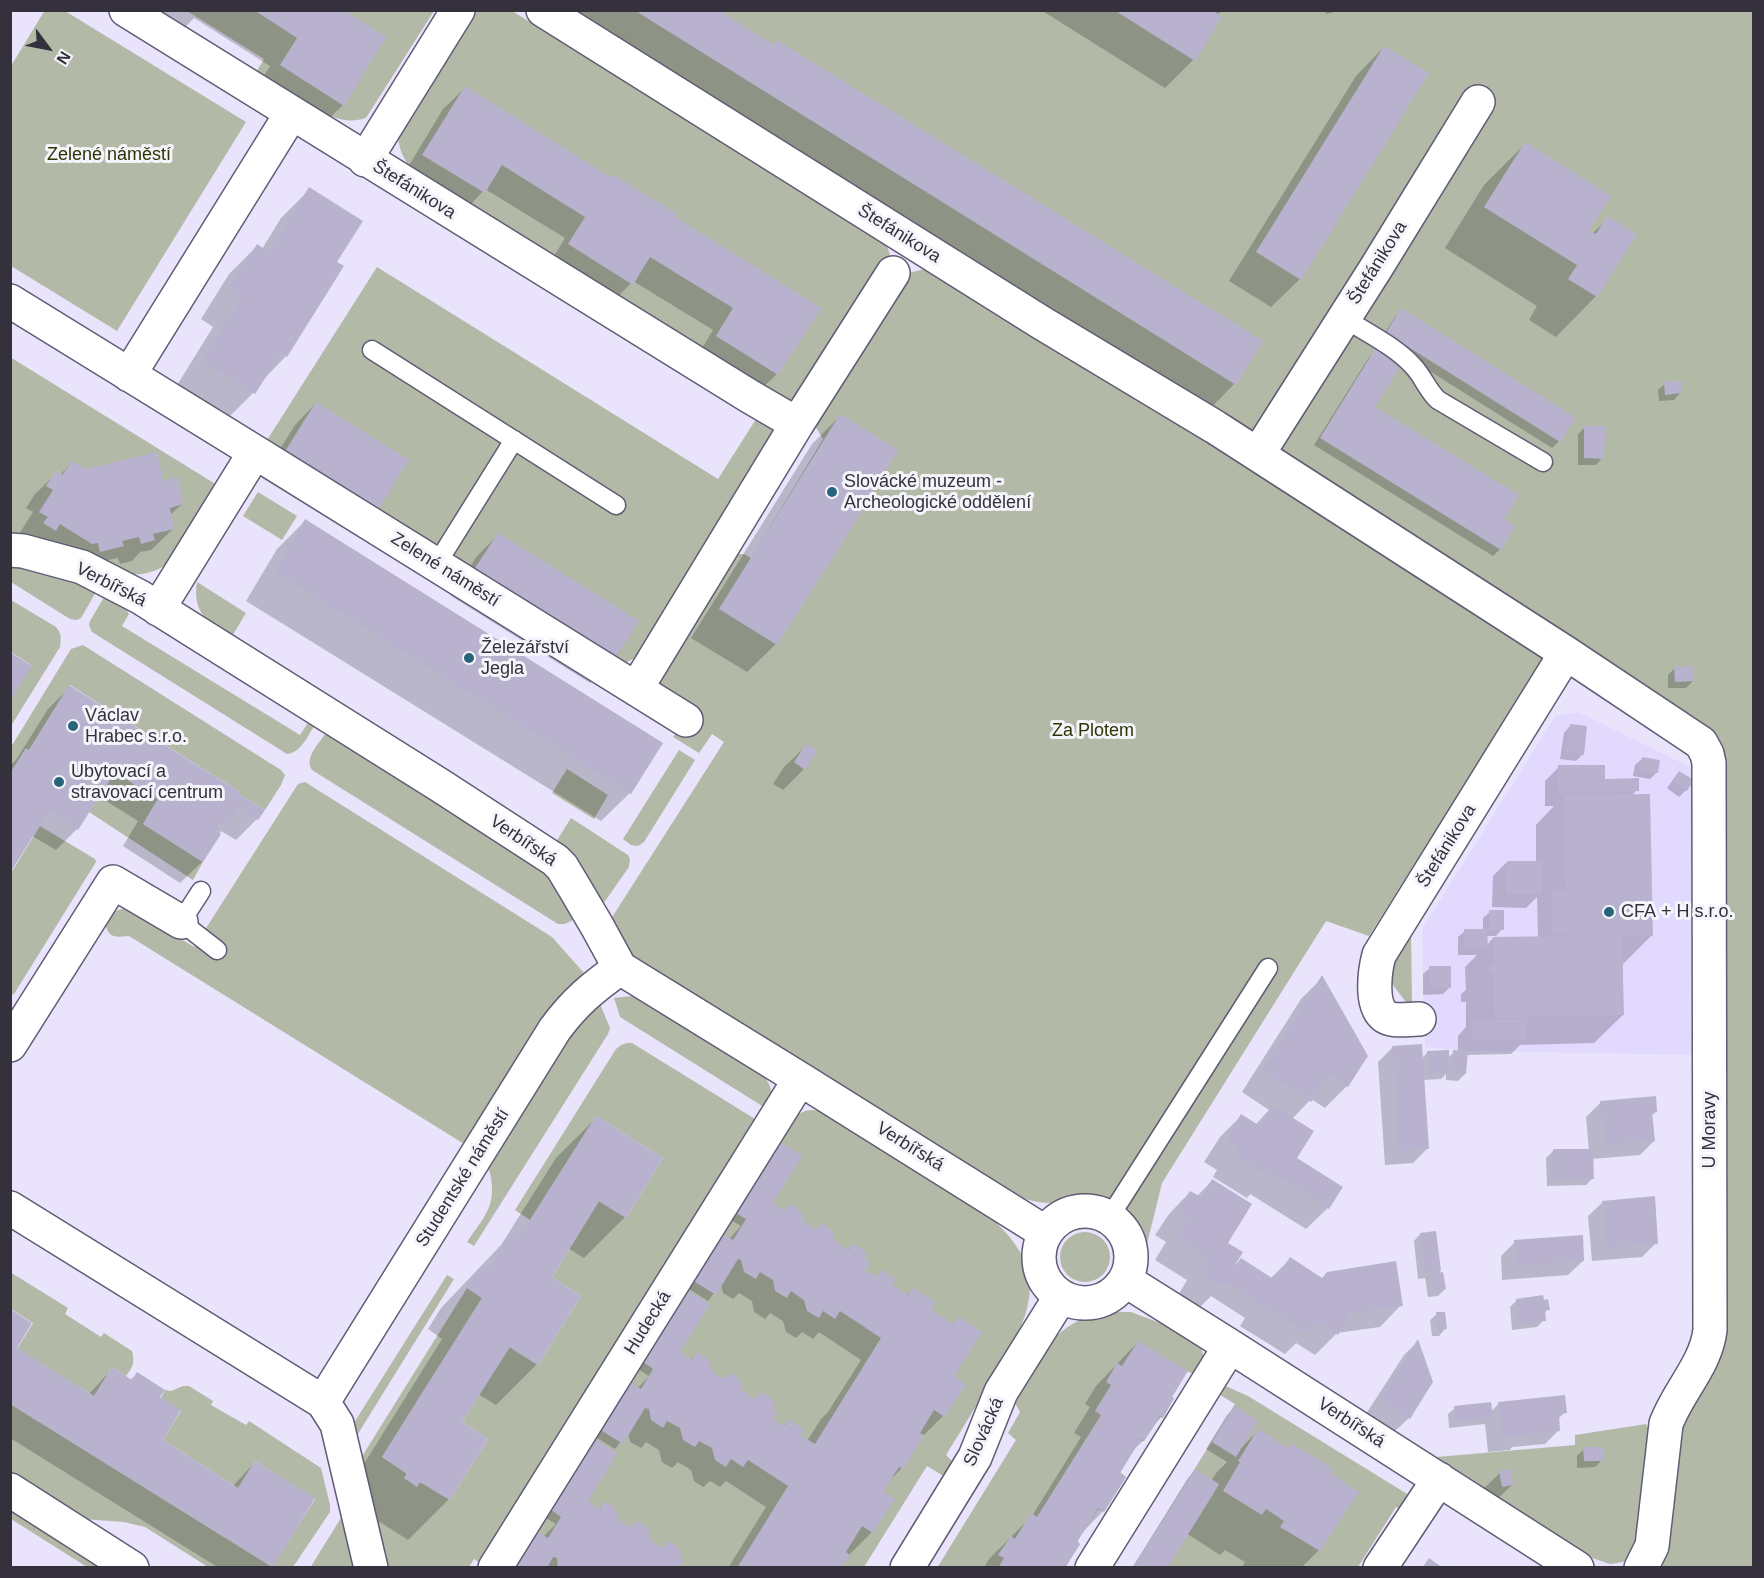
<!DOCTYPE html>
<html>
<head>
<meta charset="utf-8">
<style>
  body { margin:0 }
  #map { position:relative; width:1764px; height:1578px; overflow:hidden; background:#e9e4fc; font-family:Helvetica,sans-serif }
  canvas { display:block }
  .frame { position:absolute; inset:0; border:12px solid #34313d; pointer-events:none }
  .north { position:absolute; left:18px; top:18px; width:60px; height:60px; -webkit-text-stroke:4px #f5f4fa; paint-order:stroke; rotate:122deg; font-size:16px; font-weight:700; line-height:24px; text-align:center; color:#34313d }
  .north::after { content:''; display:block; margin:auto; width:21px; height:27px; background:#34313d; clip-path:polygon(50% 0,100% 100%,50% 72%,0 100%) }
</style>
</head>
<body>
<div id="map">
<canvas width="1764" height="1578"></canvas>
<div class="frame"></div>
<div class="north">N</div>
</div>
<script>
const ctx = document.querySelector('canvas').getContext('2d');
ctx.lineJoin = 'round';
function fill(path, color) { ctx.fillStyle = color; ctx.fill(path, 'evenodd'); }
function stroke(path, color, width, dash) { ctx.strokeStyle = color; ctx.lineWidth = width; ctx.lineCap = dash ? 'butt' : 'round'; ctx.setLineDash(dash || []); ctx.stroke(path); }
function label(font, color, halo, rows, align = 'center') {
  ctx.font = font + ' Helvetica,sans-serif'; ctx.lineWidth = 6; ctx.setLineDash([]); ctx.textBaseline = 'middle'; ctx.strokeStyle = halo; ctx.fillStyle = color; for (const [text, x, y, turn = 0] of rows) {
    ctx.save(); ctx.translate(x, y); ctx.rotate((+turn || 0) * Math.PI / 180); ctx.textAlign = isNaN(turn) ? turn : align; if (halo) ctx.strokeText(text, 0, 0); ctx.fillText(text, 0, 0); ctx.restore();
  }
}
fill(new Path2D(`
  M1579,712L1696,770L1700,1055L1468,1051L1425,1047L1422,929L1556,715Z`), '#e2d9fe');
fill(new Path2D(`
  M45,10L65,11L246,122L117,331L11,266V66Z
  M187,11H434L366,118C354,122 343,121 331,116L327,122L254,76L264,59Z
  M475,11H512L885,240L890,255L877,280L800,399L787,402L413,173C404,159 397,147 398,130Z
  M572,11H1753V1567H1659L1674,1439L1713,1354L1714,739Z
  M377,267L718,479L758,416L770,421L778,435L646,648L633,659L623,664L262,448Z
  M925,269L999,311L1345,527L1546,656L1369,936L1326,921L1162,1183L1145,1252C1134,1227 1118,1200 1087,1200C1074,1200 1062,1203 1050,1203C1037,1203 1025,1199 1014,1195L639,962L621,942L609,922L724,742L712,734L699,753L673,737L681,726L658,683L736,554H744L751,558L823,439L815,426L908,273Z
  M10,357L217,485L166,565C151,574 139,576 122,573L11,536Z
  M258,492L297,516L282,540L243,516Z
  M10,563L40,569L97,590L81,618L77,620L70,619L11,582Z
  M197,582L246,613L231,638C208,622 192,613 197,582Z
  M106,594L125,607L129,614L122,626L300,735L307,724L312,723L315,725C308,735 301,753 287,754L92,632L89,625L90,621Z
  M11,600L56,627C62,634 61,638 60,647L11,726V698L31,665L11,652Z
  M83,645L281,770L285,775L281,785L265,810L239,794L240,792L70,685L29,750L11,773V747L71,649Z
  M325,734L538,867L548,876L577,918L565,924H558L312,770C304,758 318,745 325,734Z
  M679,750L695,760L644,842L638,846L631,845L623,839Z
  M567,769L608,795L594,819L552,793Z
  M115,772L158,799L143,824L203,862L193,880L89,812Z
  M305,782L552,937L584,973L469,1147L129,936C115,937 108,939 105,922C112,912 119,907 133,909L194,947L298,784Z
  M571,818L628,855L630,859L629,867L601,907L554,845Z
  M40,826L95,859L96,862L14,994L11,995V873Z
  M1411,933L1412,1004L1408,1005L1390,981L1389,964Z
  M632,996L643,1000L764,1076C774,1090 772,1094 767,1109L620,1017L614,998Z
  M600,1004L610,1028L608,1034L474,1246L467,1242C486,1214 498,1205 489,1169L553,1061L576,1027Z
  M627,1043H632L781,1135C793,1119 802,1103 825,1113L984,1212C1052,1268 1035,1310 994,1376C978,1403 962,1429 946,1455L952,1461L954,1466L947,1478L927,1466L864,1567L488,1568L474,1559L469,1567H385L361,1458L467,1288L482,1298L382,1457L407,1473L404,1478L417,1486L420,1482L450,1500L488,1439L462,1422L509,1347L538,1365L581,1296L552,1277L599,1201L626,1218L663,1158L596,1116L530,1220L515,1210L616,1049L621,1045Z
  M1060 1257a25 25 0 1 1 50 0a25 25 0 1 1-50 0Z
  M10,1272L68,1308L65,1314L101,1337L104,1333L132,1351C135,1362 133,1367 126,1376L112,1367L94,1396L17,1349L33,1323L11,1309Z
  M447,1275L454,1279L356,1437L352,1426Z
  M1109,1312H1131L1168,1326L1201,1348L1205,1360L1195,1375L1187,1371L1172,1397L1174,1398L1163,1418L1160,1417L1144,1441L1140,1440L1120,1472L1126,1477L1104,1512L1098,1509L1077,1541L1080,1544L1065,1567L937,1568L1016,1440L1008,1433L1020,1412L1014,1401C1037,1358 1055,1319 1109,1312Z
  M1219,1383L1248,1396L1417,1500L1409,1514L1396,1507L1358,1567L1133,1568L1235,1404L1217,1393Z
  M183,1386H189L213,1401L211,1405L246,1425L249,1421L321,1468L330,1505V1512L293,1567H208L145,1527L124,1522L82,1519L11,1473L10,1404L272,1567L315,1499L255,1461L238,1488L163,1440L181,1411L161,1398L165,1390L171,1391Z
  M1646,1424L1650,1432L1645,1516L1631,1556L1623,1562L1610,1564L1592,1558L1437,1457L1575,1445V1435Z
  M10,1508L104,1567H87L11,1519Z
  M344,1513L358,1567L310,1568Z`), '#b2b9a7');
fill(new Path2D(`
  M118,10H340L343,105L314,133L253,94L270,66L194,18L170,43Z
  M559,10H715L1261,341L1234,384L1206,413Z
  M1041,10H1222L1217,15L1193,60L1165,88Z
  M1325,10H1342L1326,14Z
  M1384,47L1300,279L1271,307L1229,281L1356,76Z
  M465,88L819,308L777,374L755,395L696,358L713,330L633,281L610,305L548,266L565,238L485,189L462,214L402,177L443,109Z
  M1525,144L1587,230L1592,234L1608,218L1596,296L1556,337L1529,320L1537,306L1445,248L1484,185Z
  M310,189L335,262L286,356L261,382L253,393L225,421L174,390L213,327L201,319L229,274L257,246L262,249L281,218Z
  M1401,310L1559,441L1552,448L1380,340L1395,317Z
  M1375,351L1373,407L1500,549L1493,556L1314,445L1369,357Z
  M1665,384L1680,393L1674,400L1659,401L1658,390Z
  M316,403L374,513L353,534L262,478L295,425Z
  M840,416L776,644L747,672L691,638L812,444Z
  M1585,427L1602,458L1596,465H1578V434Z
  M72,462L85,470L162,482L182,504L170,515L173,529L151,550L140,552L132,561L120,564L118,558L108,560L100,567L28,539L19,534L33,512L26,508L35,494L57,473L60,475Z
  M305,521L630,793L601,821L246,601L277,549Z
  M498,535L611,661L590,683L451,596L477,556Z
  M1675,668L1693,681L1686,688H1668V675Z
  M70,687L237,794L257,819L236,840L221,831L202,862L180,883L123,846L138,821L98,796L77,829L56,850L32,836L10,870V766L16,760L48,709Z
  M1570,726L1583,754L1576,761L1560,759L1564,733Z
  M806,746L804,769L783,790L773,784L784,767Z
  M1642,759L1656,773L1650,779L1633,776L1635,765Z
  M1559,767L1603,782L1637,790L1632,795L1651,936L1623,964V1015L1594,1043L1520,1045L1511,1054L1467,1055L1465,1074L1458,1081L1446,1080V1074L1441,1079L1423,1080L1427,1149L1413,1163L1385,1165L1378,1062L1392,1048L1422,1058L1428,1052L1448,1058L1454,1052H1458V1036L1466,1027V1002H1461V994L1466,990L1465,967L1477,955H1458V937L1465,931L1483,930V918L1490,912L1502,929L1496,936H1486V946L1493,938H1538L1537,897L1526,908L1492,907L1493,876L1507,862H1536V825L1554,806H1545V781Z
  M1679,772L1686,790L1679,797L1667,788Z
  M1430,968L1450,987L1443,994L1423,995V974Z
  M1322,978L1366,1056L1347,1086L1325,1108L1311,1099L1292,1119L1295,1158L1328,1208L1306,1229L1250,1194L1247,1198L1213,1177L1217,1170L1204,1162L1220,1137L1241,1116L1255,1125L1269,1110L1242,1092L1301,999Z
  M1601,1102L1656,1112L1651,1116L1654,1141L1640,1155L1592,1159L1593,1178L1586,1185L1547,1186L1546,1158L1553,1151H1589L1586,1117Z
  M596,1118L661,1159L625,1217L584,1258L568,1248L550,1278L579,1296L537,1364L496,1405L478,1394L460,1423L449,1499L408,1540L380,1522L375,1526L342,1499L442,1339L428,1329L441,1308L501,1245L556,1158Z
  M772,1149L767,1209L784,1212L790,1206L802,1223L846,1251L852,1245L863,1271L875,1278L881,1272L890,1286L906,1296L912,1290L929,1310L952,1325L959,1319L952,1377L943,1416L922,1437L902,1468L886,1484L881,1492L872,1532L848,1556L841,1568H728L766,1507L726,1481L720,1487L710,1481L703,1487L694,1481L691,1470L678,1462L672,1468L662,1462L659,1450L646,1442L641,1448L630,1442L628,1432L615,1449L594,1436L649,1376L636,1368L680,1298L678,1352L691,1360L697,1354L710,1372L754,1400L760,1394L771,1420L782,1427L788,1421L798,1435L807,1441L821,1419L828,1412L861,1360L819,1332L813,1339L802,1332L796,1338L786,1332L783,1321L770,1313L765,1319L754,1312L752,1301L739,1293L733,1299L723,1293L721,1284L708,1301L686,1287L741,1226L729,1219Z
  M1212,1181L1226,1244L1234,1267L1241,1260L1270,1279L1290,1259L1322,1279L1401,1305L1380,1327L1337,1333L1315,1355L1296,1343L1285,1354L1240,1326L1245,1318L1211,1296L1200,1307L1179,1294L1187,1280L1155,1260L1166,1242L1155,1235L1169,1214L1190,1192L1197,1196Z
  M1603,1202L1656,1243L1642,1257L1592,1261L1588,1216Z
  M1435,1232L1440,1274L1445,1289L1438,1296L1428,1297L1425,1278L1418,1279L1414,1241L1420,1234Z
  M1515,1242L1583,1261L1568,1275L1502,1280L1501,1256Z
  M1517,1300L1548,1309L1544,1314V1320L1537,1327L1512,1330L1510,1307Z
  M10,1311L15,1349L88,1395L112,1369L130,1380L137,1374L158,1398L161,1441L233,1486L255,1462L271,1566L270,1568H219L10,1438Z
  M1437,1314L1445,1329L1439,1336H1432L1430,1320Z
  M1138,1342L1161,1417L1152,1427L1143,1441L1130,1453L1118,1473L1103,1511L1082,1533L1064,1568H984L989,1559L1032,1516L1081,1437L1074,1433L1090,1407L1085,1404L1096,1386Z
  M1417,1342L1409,1418L1394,1432L1366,1414L1404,1355Z
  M1499,1403L1565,1412L1558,1419L1559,1430L1545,1444L1512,1447L1510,1450L1488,1452L1485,1424L1449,1428L1448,1414L1455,1408L1491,1412Z
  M1234,1408L1241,1448L1258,1431L1287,1449L1291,1445L1319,1550L1301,1568H1241L1245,1562L1225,1550L1220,1555L1186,1533L1164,1568H1132L1188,1478L1195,1471L1211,1481L1217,1472L1227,1462L1206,1449L1227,1415Z
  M587,1447L583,1506L598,1510L605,1503L617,1521L649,1541L662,1549L668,1543L679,1568H512L556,1524L544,1517Z
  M1584,1449L1602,1460L1595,1467L1577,1468V1456Z
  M1500,1473L1512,1485L1490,1506L1478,1494Z`), '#0003');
fill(new Path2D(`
  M254,10H343L386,37L344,106L280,65L297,38Z
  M634,10H718L774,45L777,40L1263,341L1236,385Z
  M1114,10H1212L1222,17L1195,61Z
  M1384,46L1429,73L1301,280L1256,252Z
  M465,86L610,177L612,174L677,214L675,217L821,308L778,375L716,336L733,308L650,257L633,285L568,244L585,217L502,165L485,193L422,155Z
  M1525,142L1611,196L1589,230L1596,234L1607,216L1637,234L1597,297L1568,279L1577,265L1484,207Z
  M309,187L363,221L337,262L344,266L287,357L281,353L255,394L201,361L241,298L228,290L257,244L269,252Z
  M1401,308L1576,418L1560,442L1386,333Z
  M1375,349L1401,365L1375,407L1519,495L1504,519L1515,526L1501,550L1320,438Z
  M1681,381L1682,393L1665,395L1664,382Z
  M316,402L409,460L375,514L282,456Z
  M840,414L898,450L848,534L777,645L719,609Z
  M1584,426H1605L1604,459L1584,458Z
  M157,452L163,481L177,477L183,504L170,508L174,529L153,534L155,540L141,544L139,537L122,541L124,546L100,552L98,543L92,544L60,524L56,531L43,523L48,517L39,512L53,490L46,486L56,471L62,475L72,461L86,469Z
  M305,519L663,743L631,794L274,572Z
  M498,533L639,621L612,662L471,574Z
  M10,652L32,666L10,701Z
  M1694,666V681L1675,682L1674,667Z
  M69,685L240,792L239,794L265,810L258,820L239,808L227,827L221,823L216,831L221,834L203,862L143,824L158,799L115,772L78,830L49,811L10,873V773L26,748L29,750Z
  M1570,724L1587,726L1584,755L1566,752Z
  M806,744L817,751L805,770L794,762Z
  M1642,757L1660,760L1658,773L1639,770Z
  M1558,765H1605V779L1639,778V791L1559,793Z
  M1679,771L1694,780L1687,791L1672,781Z
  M1650,794L1653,936L1622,937L1624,1015L1495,1018L1494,974H1489V964H1494L1493,937L1566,936V933H1552V891H1565L1563,795Z
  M1507,861H1542V894H1506Z
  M1489,910H1504V930H1489Z
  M1464,929H1487L1488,948L1464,949Z
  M1429,966H1451V988H1430Z
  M1322,975L1368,1056L1348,1087L1329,1075L1311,1102L1262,1070Z
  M1527,1019V1040L1472,1041L1471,1020Z
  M1422,1044L1429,1149L1398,1151L1392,1046Z
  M1449,1050L1450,1073H1428L1427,1051Z
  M1453,1050L1468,1051L1466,1074H1452Z
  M1656,1096L1657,1112H1652L1655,1141L1604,1145L1600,1101Z
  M1272,1105L1314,1131L1297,1158L1343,1187L1329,1209L1272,1173L1269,1177L1233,1155L1238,1148L1225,1140L1241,1114L1260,1126Z
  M596,1116L663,1158L626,1218L599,1201L552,1277L581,1296L538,1365L510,1347L462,1422L488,1439L450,1500L420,1482L417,1487L404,1478L407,1474L382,1457L482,1298L467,1288L481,1266L488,1270L510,1234L518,1239Z
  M778,1141L802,1156L773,1203L785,1211L790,1204L801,1211L804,1222L816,1230L821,1223L832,1230L835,1242L848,1250L852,1243L864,1250L867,1262L870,1264L865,1270L875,1276H877L881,1270L896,1279L892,1285L908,1295L912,1288L935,1302L931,1310L954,1324L959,1317L982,1332L954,1376L966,1384L945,1417L934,1410L920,1433L924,1435L903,1469L899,1467L883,1492L895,1499L873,1533L862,1526L846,1552L850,1555L842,1568H737L788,1486L748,1460L743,1467L731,1459L726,1467L715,1460L712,1448L699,1441L695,1447L683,1440L680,1428L667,1421L663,1428L651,1420L649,1409L645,1408L623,1444L599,1429L629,1382L641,1389L653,1369L642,1361L686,1289L710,1304L680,1352L692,1360L697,1352L708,1359L712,1372L724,1379L729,1373L736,1377L740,1380L743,1391L755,1399L760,1392L772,1399L774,1411L777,1412L773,1419L782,1425H785L788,1419L804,1429L800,1435L815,1444L881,1338L840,1311L835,1319L823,1311L819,1318L807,1311L804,1300L791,1291L787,1298L775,1291L773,1280L760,1272L756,1279L744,1272L741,1260L738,1259L716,1295L692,1280L721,1233L733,1240L746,1219L734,1212Z
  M1553,1149H1593L1594,1179L1553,1180Z
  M1212,1179L1252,1204L1228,1243L1243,1252L1234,1267L1241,1258L1275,1280L1290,1257L1322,1278L1327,1272L1396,1261L1403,1306L1350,1314L1338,1335L1316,1321L1308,1334L1225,1282L1222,1286L1199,1272L1208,1258L1175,1238L1187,1220L1176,1213L1190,1191L1201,1197Z
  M1655,1196L1658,1244L1606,1248L1602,1201Z
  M1436,1231L1441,1271L1425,1273L1420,1233Z
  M1583,1235L1584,1261L1516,1266L1514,1240Z
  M1443,1272L1446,1289L1435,1291L1432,1274Z
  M1543,1295L1544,1300L1548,1299L1550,1310H1545L1546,1321L1518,1324L1516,1299Z
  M10,1309L32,1323L17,1348L94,1396L112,1367L132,1380L137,1372L165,1390L160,1397L181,1410L163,1440L238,1488L255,1461L315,1498L273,1567L10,1403Z
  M1436,1312H1445L1447,1329L1438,1330Z
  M1418,1339L1433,1382L1410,1419L1379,1400Z
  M1138,1341L1188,1371L1172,1397L1174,1398L1163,1418L1160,1416L1144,1441L1141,1439L1120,1473L1126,1477L1104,1512L1098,1508L1077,1542L1080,1544L1065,1568H998L1004,1558L998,1555L1011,1536L1015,1539L1031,1513L1037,1517L1101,1415L1095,1411L1111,1385L1106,1382L1117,1363L1122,1366Z
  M1565,1395L1567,1413L1559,1414L1560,1431L1526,1434V1436L1502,1438L1498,1402Z
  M1491,1402L1493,1417L1484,1418V1420L1456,1422L1454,1406Z
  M1234,1406L1258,1421L1236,1457L1212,1442Z
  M1258,1429L1288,1448L1291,1443L1332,1468L1330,1473L1359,1492L1320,1551L1280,1527L1284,1521L1266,1509L1262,1515L1223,1491L1240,1462L1238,1461Z
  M593,1438L617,1453L588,1501L600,1509L604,1502L615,1508L619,1520L631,1528L636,1521L648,1528L651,1540L663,1548L668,1541L679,1548L681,1559L684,1561L680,1568H558L557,1558L553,1557L547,1568H517L514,1566L536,1531L548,1538L561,1517L550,1509Z
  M1583,1447H1603V1461H1584Z
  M1195,1469L1219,1484L1212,1496L1167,1568H1133Z
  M1511,1469L1513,1485L1502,1487L1499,1471Z
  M1429,1558L1443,1568H1422Z`), '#b9b2cf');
const service = new Path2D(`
  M1344,318C1367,333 1395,346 1413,366C1423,376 1427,390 1438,400L1543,462
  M372,350L616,505
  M436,565L514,440
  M201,891L181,922L217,950
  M1109,1218L1268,968`);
const minor = new Path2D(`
  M126,10L749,396L797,424L893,273
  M543,10L1042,323L1215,427L1566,653L1701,743L1707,754L1709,763L1710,1330C1706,1365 1678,1391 1666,1424L1652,1546L1641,1568
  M365,160L458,10
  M10,301L255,452
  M129,375L291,114
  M1258,454L1376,268L1478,102
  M10,550L23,551L82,567L140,597L441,786L555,860L562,867L574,887L597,926L620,968L800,1079L1046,1233
  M158,609L255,452L686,720
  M636,689L797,424
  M1419,1019C1410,1019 1399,1021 1391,1019C1368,1014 1375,970 1379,955L1566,653
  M10,1045L113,882L181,922
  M10,1208L323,1402L337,1424L371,1568
  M1039 1257a46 46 0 1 1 92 0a46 46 0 1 1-92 0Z
  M1125,1280L1230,1346L1577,1568
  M323,1402L555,1029C575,1002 592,988 620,968
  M10,1490L132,1568
  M495,1568L800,1079
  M907,1568L975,1457L1001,1392L1061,1296
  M1092,1568L1230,1346
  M1380,1568L1439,1479`);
stroke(service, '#625b74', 21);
stroke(minor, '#625b74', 36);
stroke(service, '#fff', 18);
stroke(minor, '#fff', 33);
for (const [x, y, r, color] of [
  [832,492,6,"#27647b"],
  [469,658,6,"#27647b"],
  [73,726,6,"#27647b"],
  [59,782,6,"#27647b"],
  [1609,912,6,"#27647b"]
]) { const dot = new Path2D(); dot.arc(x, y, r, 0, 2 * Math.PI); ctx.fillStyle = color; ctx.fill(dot); stroke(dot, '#f5f4fa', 2); }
label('18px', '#2a3604', '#f5f4fa', [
  ["Zelené náměstí",109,155],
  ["Za Plotem",1093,731]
]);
label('18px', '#34313d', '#f5f4fa', [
  ["Štefánikova",414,190,32],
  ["Štefánikova",899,234,32],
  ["Štefánikova",1378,263,-58],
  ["Zelené náměstí",445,570,32],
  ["Verbířská",111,585,27],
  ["Verbířská",523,841,34],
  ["Štefánikova",1447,846,-58],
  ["U Moravy",1710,1130,-90],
  ["Verbířská",910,1147,32],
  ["Studentské náměstí",463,1178,-58],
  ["Hudecká",648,1323,-58],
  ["Verbířská",1351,1423,33],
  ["Slovácká",984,1432,-66]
]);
label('18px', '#34313d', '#f5f4fa', [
  ["Slovácké muzeum -",844,482],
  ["Archeologické oddělení",844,503],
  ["Železářství",481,648],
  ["Jegla",481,669],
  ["Václav",85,716],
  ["Hrabec s.r.o.",85,737],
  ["Ubytovací a",71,772],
  ["stravovací centrum",71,793],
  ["CFA + H s.r.o.",1621,912]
], 'left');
</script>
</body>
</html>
